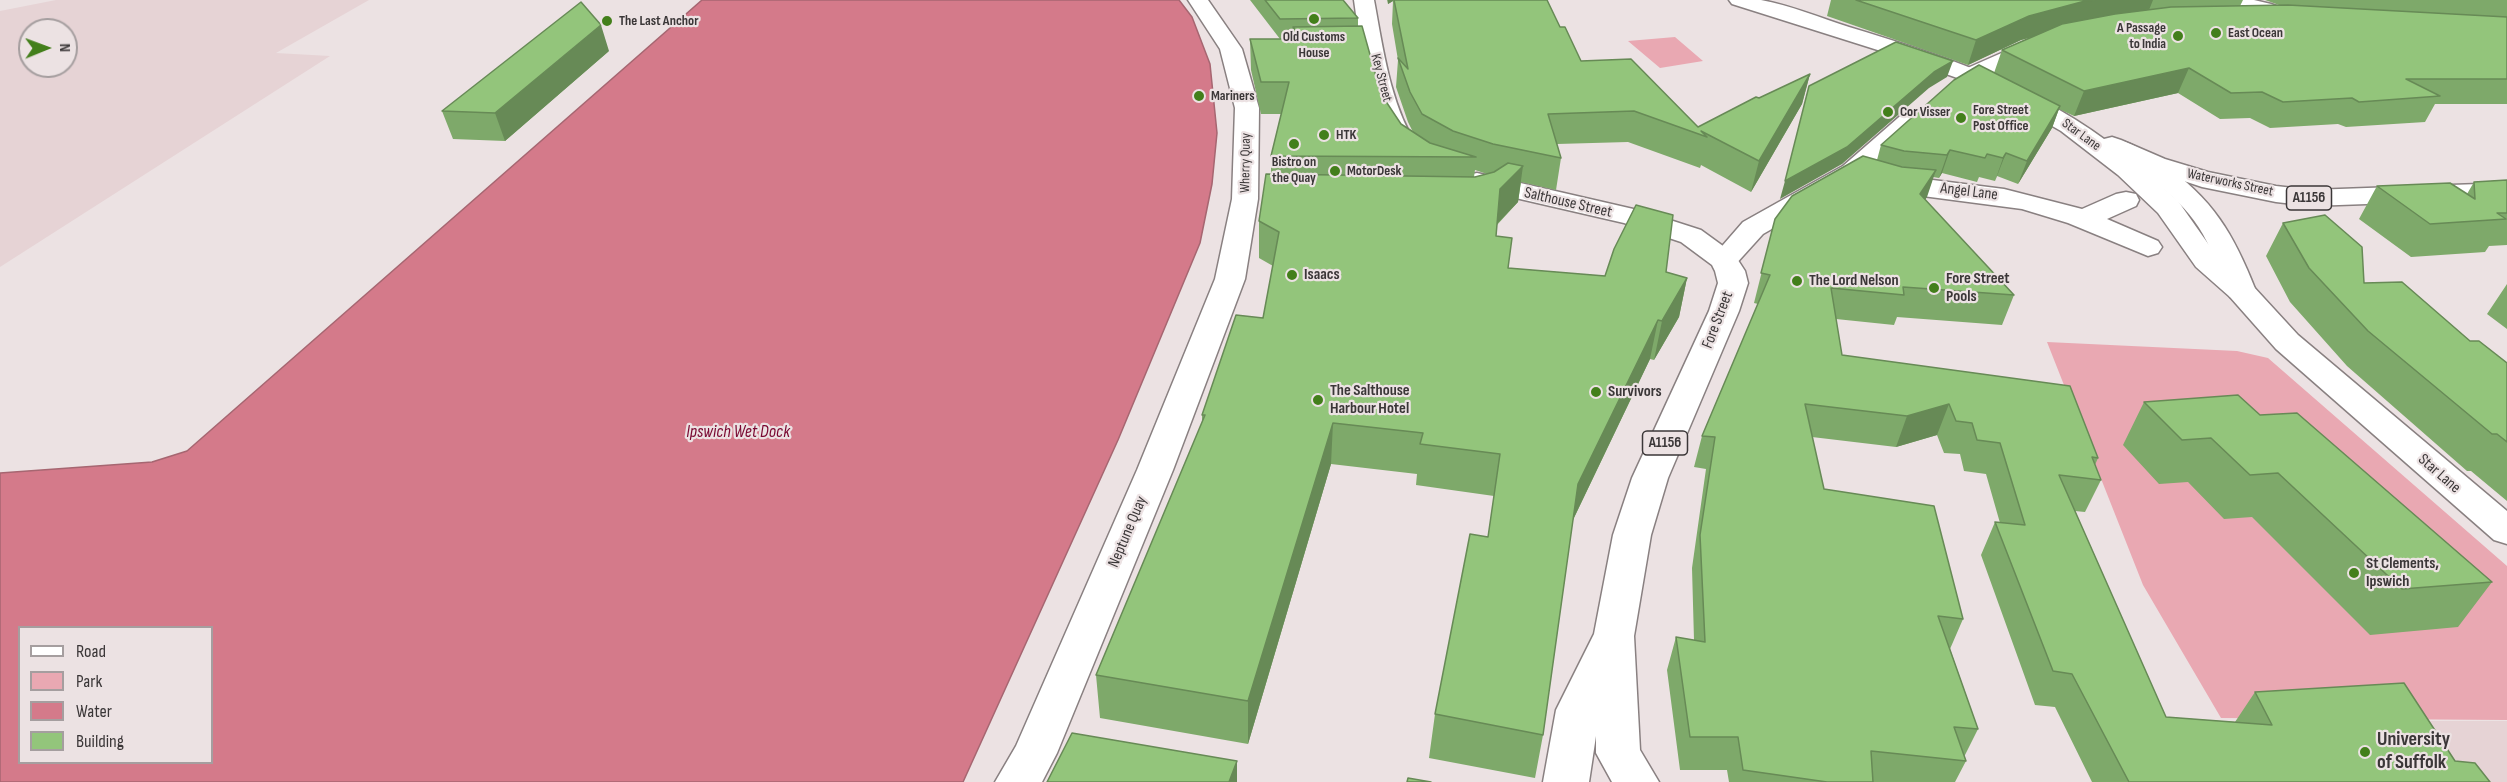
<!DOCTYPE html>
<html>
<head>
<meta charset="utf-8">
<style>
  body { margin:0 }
  #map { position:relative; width:2507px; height:782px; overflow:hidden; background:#ece2e3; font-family:"Sofia Sans Condensed",sans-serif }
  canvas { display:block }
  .legend { position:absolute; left:18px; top:626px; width:195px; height:138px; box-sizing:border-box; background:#ece2e3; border:2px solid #a59e9f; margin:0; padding:8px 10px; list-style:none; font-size:18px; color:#3b3738 }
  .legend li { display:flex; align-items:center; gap:12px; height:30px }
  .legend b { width:30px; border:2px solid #a59e9f }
  .north { position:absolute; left:18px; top:18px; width:60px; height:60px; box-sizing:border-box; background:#ece2e3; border:2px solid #a59e9f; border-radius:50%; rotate:89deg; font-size:16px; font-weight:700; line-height:24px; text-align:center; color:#3b3738 }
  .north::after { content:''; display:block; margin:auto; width:21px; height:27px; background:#437f1b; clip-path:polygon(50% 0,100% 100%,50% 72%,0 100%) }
</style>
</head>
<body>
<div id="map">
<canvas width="2507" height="782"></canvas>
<ul class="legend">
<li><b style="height:8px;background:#fff"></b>Road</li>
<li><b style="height:16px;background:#e9a8b2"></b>Park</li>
<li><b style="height:16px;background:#d47a8a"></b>Water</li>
<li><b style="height:16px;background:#93c57b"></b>Building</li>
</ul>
<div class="north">N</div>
</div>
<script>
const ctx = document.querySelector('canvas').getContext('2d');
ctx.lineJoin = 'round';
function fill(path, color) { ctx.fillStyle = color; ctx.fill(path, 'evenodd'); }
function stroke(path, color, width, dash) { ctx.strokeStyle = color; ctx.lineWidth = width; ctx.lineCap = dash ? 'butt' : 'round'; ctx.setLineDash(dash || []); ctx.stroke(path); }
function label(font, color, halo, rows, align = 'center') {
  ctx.font = font + ' "Sofia Sans Condensed",sans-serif'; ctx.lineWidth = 4.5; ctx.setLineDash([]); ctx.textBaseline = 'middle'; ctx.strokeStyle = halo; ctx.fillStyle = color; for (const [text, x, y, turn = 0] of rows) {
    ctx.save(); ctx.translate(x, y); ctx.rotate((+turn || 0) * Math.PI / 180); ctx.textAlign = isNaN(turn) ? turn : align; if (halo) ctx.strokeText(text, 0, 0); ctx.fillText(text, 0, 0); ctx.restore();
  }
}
fill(new Path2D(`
  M56,0H369L276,53L330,56L0,267V11ZM30,30H66V66H30Z
  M2206,721H2507V782H2239Z`), '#e6d3d5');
fill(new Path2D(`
  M1675,37L1703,61L1660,68L1628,41Z
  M2047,342L2237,351L2268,358L2507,566V720L2221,718L2143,585Z`), '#e9a8b2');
const water = new Path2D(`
  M702,0H1179L1192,17L1210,64L1217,133L1212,184L1200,243L1118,440L963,782H0V473L152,462L187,451ZM20,628H212V762H20Z`);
fill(water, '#d47a8a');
stroke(water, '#a66671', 1.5);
const minor = new Path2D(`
  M1188,0H1208L1242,49L1259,108L1258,199L1245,279L1173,470L1057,753L1042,782H995L1016,746L1137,470L1215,279L1232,199L1235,108L1220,49Z
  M2209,0H2254L2271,4L2302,16L2306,20L2302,24L2295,26L2259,13L2212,4Z
  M1915,109L1924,111L1927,116L1924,121L1861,178L1763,234L1734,266L1724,269L1714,266L1710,260L1743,222L1843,166L1906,111Z
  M2121,141C2136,145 2149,155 2161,163C2213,198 2234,235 2256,291L2252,297L2241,300L2230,297C2219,281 2215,259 2207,242C2188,201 2148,177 2112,154L2108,149L2112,144Z
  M1885,174L2004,189L2082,209L2116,194L2126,192L2136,194L2139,200L2136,206L2107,219L2158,241L2162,247L2158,253L2148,256L2068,223L2022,209L1915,195L1876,188L1872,182L1876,176Z`);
const tertiary = new Path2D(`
  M2040,36L2048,38L2051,43L2048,48L1979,80L1971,82L1963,80L1960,75L1963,70Z`);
const primary = new Path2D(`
  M1354,0H1374C1383,48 1390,104 1417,146L1413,151L1404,154L1395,151C1366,110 1361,49 1354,0Z
  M1729,0C1739,0 1751,0 1761,0C1789,5 1821,18 1849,27C1938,54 2028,83 2104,139L2112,137L2121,140L2165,159L2208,172L2276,186L2311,190L2507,183V199L2311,206L2276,202L2202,187L2139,166L2178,201L2216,255L2252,285L2298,335L2507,511V544L2494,540L2276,349L2230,297L2196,267L2158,213L2118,175L2061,131L2010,102L1963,80L1884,52L1732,4Z
  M1477,173L1642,211L1701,230L1734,254L1745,271L1748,283L1739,311L1668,478L1651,535L1634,636L1640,750L1659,782H1612L1596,753V736L1589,782H1543L1556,710L1594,634L1613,535L1632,478L1709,311L1718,283L1715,271L1712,265L1681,242L1624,223L1468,187L1464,181L1468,175Z`);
stroke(minor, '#898081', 3);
stroke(tertiary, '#898081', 3);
stroke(primary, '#898081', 3);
fill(minor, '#fff');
fill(tertiary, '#fff');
fill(primary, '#fff');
fill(new Path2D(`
  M1250,0H1343L1358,18V26L1381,94L1401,124L1413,132L1408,122L1396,87L1398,60L1392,24L1393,1L1388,4L1387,0H1547L1560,27L1581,61L1698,127L1810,74L1802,104L1751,192L1701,165L1700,168L1628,142L1557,144L1561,158L1556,190L1521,182L1518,202L1497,225L1496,236L1508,268L1605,276L1666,272L1687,278L1679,317L1654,360L1650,359L1573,520L1543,735L1535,778L1429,758L1435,714L1488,537L1494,496L1416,485L1417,474L1331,464L1248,744L1100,718L1096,675L1202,423V415L1263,318L1273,266L1259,258V221L1271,174V156L1281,114H1261L1251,70L1250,39H1293H1280ZM1475,170L1487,174L1474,177Z
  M1831,0H2243L2240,6L2279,5L2265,0H2507V104H2435L2425,122L2346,127L2338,124L2270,128L2250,118L2220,119L2178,93L2074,116L2059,109L2052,128L2018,184L1997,176L1995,181L1979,177L1977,182L1942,173L1939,178L1933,177L1925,200L2014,295L2002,325L1897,317L1894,325L1836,319L1842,355L2098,458L2095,465L2101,480L2085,512L2075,511L2166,717L2235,722L2255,692L2455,761L2490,782H2092L2055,707L2035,705L1981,555L1995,522L2000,523L1986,474L1964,471L1960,454L1944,453L1937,435L1896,447L1812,437L1824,489L1963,619L1950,649L1978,729L1964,757L1966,761L1955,782H1729L1727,770H1680L1667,670L1676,637L1694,640L1692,568L1706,469L1694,467L1702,436L1758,304L1754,303L1775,219L1877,160L1881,145L1994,73L2002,50L2036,36L2021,40L1968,65L1827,16Z
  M609,51L505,141L453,139L442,111Z
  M2507,180V245L2489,246L2485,252L2411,257L2359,219L2377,186L2467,194L2474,182Z
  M2283,223L2364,283L2470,341L2507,363V501L2471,471H2467L2347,366L2290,302L2266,256Z
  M2507,284V329L2487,314Z
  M2144,402L2492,582L2458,627L2370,635L2252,517L2224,519L2188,482L2159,484L2123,445Z`), '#7ea96a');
fill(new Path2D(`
  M1388,0H1393V1L1388,4Z
  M2095,0H2153L2147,15L2076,25L2021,40L1968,65L1976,40L2029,16L2085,1Z
  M601,25L609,51L505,141L495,113Z
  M1953,61L1947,77L1929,88L1842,164L1780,199L1785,181L1934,72Z
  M2189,68L2178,93L2074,116L2084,91Z
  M1810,74L1802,104L1751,192L1759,161Z
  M2060,106L2052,128L2018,184L2027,161Z
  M1950,150L1942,173L1939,178L1947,155Z
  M2006,153L1997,176L1995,181L2003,158Z
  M1523,166L1518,202L1495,226L1500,189Z
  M1936,170L1927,197L1911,222L1920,194Z
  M1687,278L1679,317L1654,360L1662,321Z
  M1658,320L1650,359L1570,526L1578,484Z
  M1949,404L1937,435L1896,447L1907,416Z
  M1333,423L1331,464L1248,744V701Z
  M1237,761V782H1229Z`), '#678a56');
const building = new Path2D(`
  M1265,0H1343L1358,18L1280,19Z
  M1394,0H1547L1560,27H1565L1581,61L1631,59L1698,127L1756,97L1759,98L1810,74L1759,161L1701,131L1707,137L1634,111L1548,114L1561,158L1493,144L1453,131L1422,114L1410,92L1398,58L1408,69Z
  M1856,0H2095L2085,1L2029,16L1976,40Z
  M581,2L601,25L495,113L442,111Z
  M2288,5L2507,17V79H2406L2440,96L2359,102L2352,98L2283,102L2262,92L2231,93L2189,68L2084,91L2002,50L2062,24L2115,14L2171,7Z
  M1362,26L1381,94L1401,124L1430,143L1476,157L1271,156L1289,82H1261L1250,39H1303L1293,27Z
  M1896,42L1953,61L1934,72L1847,147L1785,181L1809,86Z
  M1979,65L2060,106L2027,161L2006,153L2003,158L1987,154L1985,158L1950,150L1947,155L1904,151L1881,145L1954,80Z
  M1863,156L1902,167L1936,170L1920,194L2014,295L1903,287L1904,295L1831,288L1842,355L2070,386L2098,458L2092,457L2101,480L2059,475L2166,717L2272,725L2255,692L2404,683L2455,761L2475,763L2490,782H2129L2072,674L2053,671L1995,522L2025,525L2000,443L1977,440L1972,423L1956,421L1949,404L1907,416L1805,404L1824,489L1934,506L1963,619L1938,616L1978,729L1954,727L1966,761L1871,751L1873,782H1827L1743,770L1738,737H1690L1676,637L1705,642L1700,535L1715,437L1702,436L1770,275L1761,273L1775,219L1792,196Z
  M1508,163L1523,166L1500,189L1496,236L1512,238L1508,268L1605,276L1614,249L1636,205L1673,215L1666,272L1687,278L1662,321L1658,320L1578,484L1543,735L1435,714L1470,534L1488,537L1500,454L1420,444L1423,433L1333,423L1248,701L1096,675L1205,415H1202L1236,315L1263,318L1279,232L1259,221L1266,174L1475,177L1494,172Z
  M2507,180V213H2497L2506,219L2430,224L2377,186L2450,183L2475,199L2474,182Z
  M2325,215L2362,247L2364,283L2402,282L2470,341H2479L2507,363V442L2497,434H2492L2368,331L2309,268L2283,223Z
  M2238,395L2260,415L2297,413L2492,582L2402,589L2278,473L2250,475L2211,438L2182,440L2144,402Z
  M1072,733L1237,761L1229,782H1047Z
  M1408,778L1431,782H1407Z`);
fill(building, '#93c57b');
stroke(building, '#678a56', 1.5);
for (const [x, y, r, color] of [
  [1314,19,6,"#437f1b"],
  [607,21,6,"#437f1b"],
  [2216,33,6,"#437f1b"],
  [2178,36,6,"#437f1b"],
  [1199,96,6,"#437f1b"],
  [1888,112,6,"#437f1b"],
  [1961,118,6,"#437f1b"],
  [1324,135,6,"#437f1b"],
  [1294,144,6,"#437f1b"],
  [1335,171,6,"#437f1b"],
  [1292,275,6,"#437f1b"],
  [1797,281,6,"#437f1b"],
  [1934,288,6,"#437f1b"],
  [1596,392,6,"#437f1b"],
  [1318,400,6,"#437f1b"],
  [2354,573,6,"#437f1b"],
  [2365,752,6,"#437f1b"]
]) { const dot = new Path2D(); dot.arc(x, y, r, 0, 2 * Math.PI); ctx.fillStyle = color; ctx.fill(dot); stroke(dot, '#ece2e3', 2); }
label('bold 14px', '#3b3738', '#ece2e3', [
  ["The Last Anchor",619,21],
  ["A Passage",2166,28,"right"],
  ["to India",2166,44,"right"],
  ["East Ocean",2228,33],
  ["Old Customs",1314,37,"center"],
  ["House",1314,53,"center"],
  ["Mariners",1211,96],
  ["Fore Street",1973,110],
  ["Post Office",1973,126],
  ["Cor Visser",1900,112],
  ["HTK",1336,135],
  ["Bistro on",1294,162,"center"],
  ["the Quay",1294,178,"center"],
  ["MotorDesk",1347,171]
], 'left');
label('14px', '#3b3738', '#ece2e3', [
  ["Key Street",1381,78,75],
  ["Star Lane",2081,135,36],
  ["Wherry Quay",1246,163,-89],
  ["Waterworks Street",2230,183,12]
]);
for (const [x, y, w] of [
  [2309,198,45],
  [1665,443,45]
]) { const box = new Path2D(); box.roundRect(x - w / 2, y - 12, w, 24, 4.5); ctx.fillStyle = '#ece2e3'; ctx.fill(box); stroke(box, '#3b3738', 1.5); }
label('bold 15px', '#3b3738', null, [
  ["A1156",2309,198],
  ["A1156",1665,443]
]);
label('16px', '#3b3738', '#ece2e3', [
  ["Angel Lane",1969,192,7],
  ["Salthouse Street",1568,203,13],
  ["Fore Street",1718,320,-69],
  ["Star Lane",2439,474,41],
  ["Neptune Quay",1128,532,-67]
]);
label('bold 16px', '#3b3738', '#ece2e3', [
  ["Isaacs",1304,275],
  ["Fore Street",1946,279],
  ["Pools",1946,297],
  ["The Lord Nelson",1809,281],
  ["The Salthouse",1330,391],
  ["Harbour Hotel",1330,409],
  ["Survivors",1608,392],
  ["St Clements,",2366,564],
  ["Ipswich",2366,582]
], 'left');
label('italic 18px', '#790730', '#ece2e3', [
  ["Ipswich Wet Dock",738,432]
]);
label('bold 20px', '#3b3738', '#ece2e3', [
  ["University",2377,740],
  ["of Suffolk",2377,763]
], 'left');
</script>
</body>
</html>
